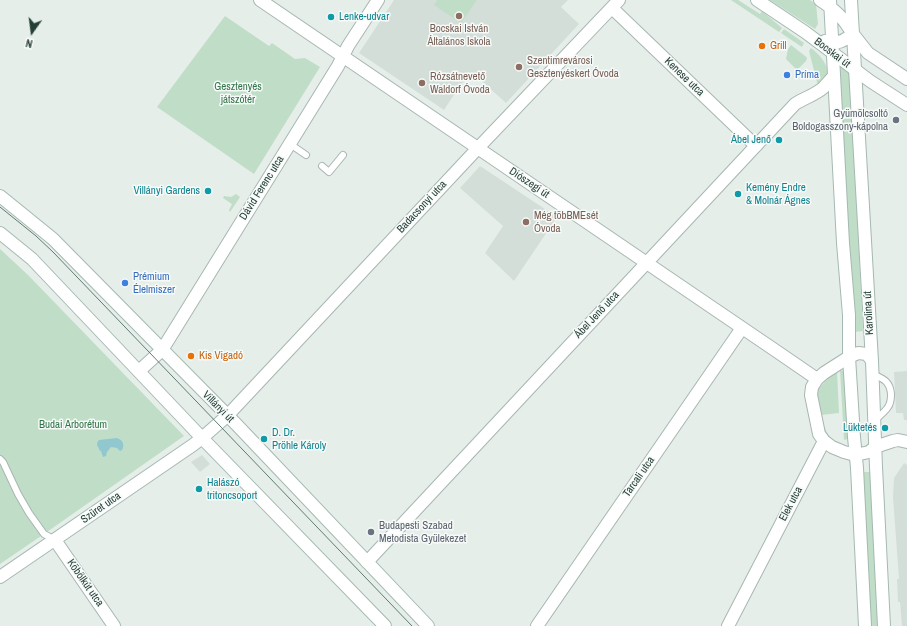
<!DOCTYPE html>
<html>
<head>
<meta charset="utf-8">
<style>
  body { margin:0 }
  #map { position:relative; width:907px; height:626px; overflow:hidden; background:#e6eeea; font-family:"Archivo Narrow",sans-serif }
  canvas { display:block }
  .north { position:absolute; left:12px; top:12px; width:40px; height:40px; -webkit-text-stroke:3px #f6faf8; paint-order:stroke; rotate:194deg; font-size:11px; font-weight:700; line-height:16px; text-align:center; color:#253f37 }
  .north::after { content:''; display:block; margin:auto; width:14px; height:18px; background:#253f37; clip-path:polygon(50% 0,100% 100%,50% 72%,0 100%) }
</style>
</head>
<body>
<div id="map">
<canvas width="907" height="626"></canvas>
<div class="north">N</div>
</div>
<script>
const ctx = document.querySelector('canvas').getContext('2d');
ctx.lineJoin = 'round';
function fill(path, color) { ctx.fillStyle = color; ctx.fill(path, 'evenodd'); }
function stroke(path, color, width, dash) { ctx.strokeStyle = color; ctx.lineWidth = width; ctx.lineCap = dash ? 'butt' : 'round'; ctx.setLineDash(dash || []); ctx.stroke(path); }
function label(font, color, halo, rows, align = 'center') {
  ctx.font = font + ' "Archivo Narrow",sans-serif'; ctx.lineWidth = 3; ctx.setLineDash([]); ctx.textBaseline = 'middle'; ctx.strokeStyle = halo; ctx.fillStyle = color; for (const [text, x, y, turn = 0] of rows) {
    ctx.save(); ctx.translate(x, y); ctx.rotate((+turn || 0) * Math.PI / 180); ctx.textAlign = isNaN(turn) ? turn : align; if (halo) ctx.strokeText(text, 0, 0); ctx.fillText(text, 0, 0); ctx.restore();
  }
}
fill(new Path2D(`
  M394,0H568L561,7L579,24L506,103L473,73L461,84L444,110L359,53Z
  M480,166L557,217L514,281L485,253L503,226L460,188Z
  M907,371V420H904L903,413H896L894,372Z
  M202,455L210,464L200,472L191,462Z
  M904,463L907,465V626H902L900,602H898L897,579H899L893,497L894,478Z`), '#d4ded9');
fill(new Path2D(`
  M437,0H477L461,23L434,5Z
  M731,0H738L760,14L762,11L763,12L782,28L779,32Z
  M770,0H810L816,4L818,24L815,29Z
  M225,16L269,46L272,43L295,59L305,58L320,67L254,174L157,107Z
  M784,29L804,43L802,47L781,33Z
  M791,45L805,56L807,58L806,61L797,70L786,59L788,49Z
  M811,48C820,55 832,67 825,79C824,82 821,84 818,86L809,51Z
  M840,65L849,71L851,110L842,111Z
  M852,118L863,331L854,332L842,119Z
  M236,194L240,197L230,212L229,210L232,204L223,198L224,196L231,197Z
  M0,249L28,275L184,436L44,534L0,564Z
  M840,370L843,371L844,372L848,439L844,440Z
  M837,372L839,413L821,415C824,428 827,438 840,443V445L827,437L825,433L816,392L827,379Z
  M862,472H872L880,626H870Z`), '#c0ddc7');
fill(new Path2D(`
  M117,438C123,440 125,445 122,450L120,451L117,448L111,447L107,452L106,456L103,457L101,451H100C98,446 95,444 99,440Z`), '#91c8cf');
const lane = new Path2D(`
  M290,144L306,155
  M322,166L329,172L343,155
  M873,374C883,379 890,381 891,394C891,399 891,403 888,407C885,412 879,416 874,421
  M0,459L3,462L18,494L29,513L44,534L55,540`);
const street = new Path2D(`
  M260,0C445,128 632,252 817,379
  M612,8L756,146
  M853,34L868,53L907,79
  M833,53L870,81L907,105
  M872,361L867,354L858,353L849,357L824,373L817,379L812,387L811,395L819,434L824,441L832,447L844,452L855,455L869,452L875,447L893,441L898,440L907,442
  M139,371L162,350L338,66L348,46L378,0
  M227,416L478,148L619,0
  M55,540L114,626
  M367,562L795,104C804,98 815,95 823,88C827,84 830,80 834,76
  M537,626L742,328
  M728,626L824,441`);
const secondary = new Path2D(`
  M757,0L805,32L833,53
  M820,0C835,10 843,17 852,33
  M830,0L843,243L849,315V357L854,437L857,468L865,626
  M851,0L872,361L876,467L884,626
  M825,41C839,44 842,42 853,34
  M0,196L53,239L236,424L428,626
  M0,233L32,259L202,438L385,626
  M0,577L193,445L202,438L227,416`);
stroke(lane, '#a8b6b1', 8);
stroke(street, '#a8b6b1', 14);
stroke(secondary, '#a4b9b1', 14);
stroke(lane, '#fff', 6);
stroke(street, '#fff', 12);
stroke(secondary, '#fff', 12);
stroke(new Path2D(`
  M0,207L36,236L53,252L412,626`), '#607a72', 1);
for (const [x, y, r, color] of [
  [459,16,4,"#8d6e63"],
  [331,17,4,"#0f9aa8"],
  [762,46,4,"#e8710a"],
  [519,67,4,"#8d6e63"],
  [787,75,4,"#3f7fe0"],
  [422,83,4,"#8d6e63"],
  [896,120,4,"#6b7280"],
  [779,140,4,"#0f9aa8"],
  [208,191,4,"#0f9aa8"],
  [738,194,4,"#0f9aa8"],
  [526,222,4,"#8d6e63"],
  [125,283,4,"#3f7fe0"],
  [191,356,4,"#e8710a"],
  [885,428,4,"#0f9aa8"],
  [264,439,4,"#0f9aa8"],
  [199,489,4,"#0f9aa8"],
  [371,532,4,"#6b7280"]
]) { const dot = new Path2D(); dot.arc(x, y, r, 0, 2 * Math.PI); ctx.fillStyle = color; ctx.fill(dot); stroke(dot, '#f6faf8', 1.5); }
label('11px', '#0d838f', '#f6faf8', [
  ["Lenke-udvar",339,17],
  ["Ábel Jenő",771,140,"right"],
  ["Kemény Endre",746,188],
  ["& Molnár Ágnes",746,201],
  ["Villányi Gardens",200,191,"right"],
  ["Lüktetés",877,428,"right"],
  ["D. Dr.",272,433],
  ["Pröhle Károly",272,446],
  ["Halászó",207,483],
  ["tritoncsoport",207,496]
], 'left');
label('11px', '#785e54', '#f6faf8', [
  ["Bocskai István",459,29,"center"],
  ["Általános Iskola",459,42,"center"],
  ["Szentimrevárosi",527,61],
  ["Gesztenyéskert Óvoda",527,74],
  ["Rózsátnevető",430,77],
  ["Waldorf Óvoda",430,90],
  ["Még töbBMEsét",534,216],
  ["Óvoda",534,229]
], 'left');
label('11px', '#c56008', '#f6faf8', [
  ["Grill",770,46],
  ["Kis Vigadó",199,356]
], 'left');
label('11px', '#253f37', '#f6faf8', [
  ["Bocskai út",832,53,37],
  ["Kenese utca",684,77,44],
  ["Diószegi út",529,183,34],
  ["Dávid Ferenc utca",262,188,-58],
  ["Badacsonyi utca",422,207,-47],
  ["Karolina út",869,313,-93],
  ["Ábel Jenő utca",597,315,-47],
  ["Villányi út",218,407,45],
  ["Tarcali utca",639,477,-55],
  ["Elek utca",791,504,-62],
  ["Szüret utca",101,508,-35],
  ["Köbölkút utca",85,583,55]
]);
label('11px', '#366cbe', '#f6faf8', [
  ["Príma",795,75],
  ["Prémium",133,277],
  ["Élelmiszer",133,290]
], 'left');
label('11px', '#317448', '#f6faf8', [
  ["Gesztenyés",238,87],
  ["játszótér",238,100],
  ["Budai Arborétum",73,425]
]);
label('11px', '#5b616d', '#f6faf8', [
  ["Gyümölcsoltó",888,114],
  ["Boldogasszony-kápolna",888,127],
  ["Budapesti Szabad",379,526,"left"],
  ["Metodista Gyülekezet",379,539,"left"]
], 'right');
</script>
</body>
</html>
